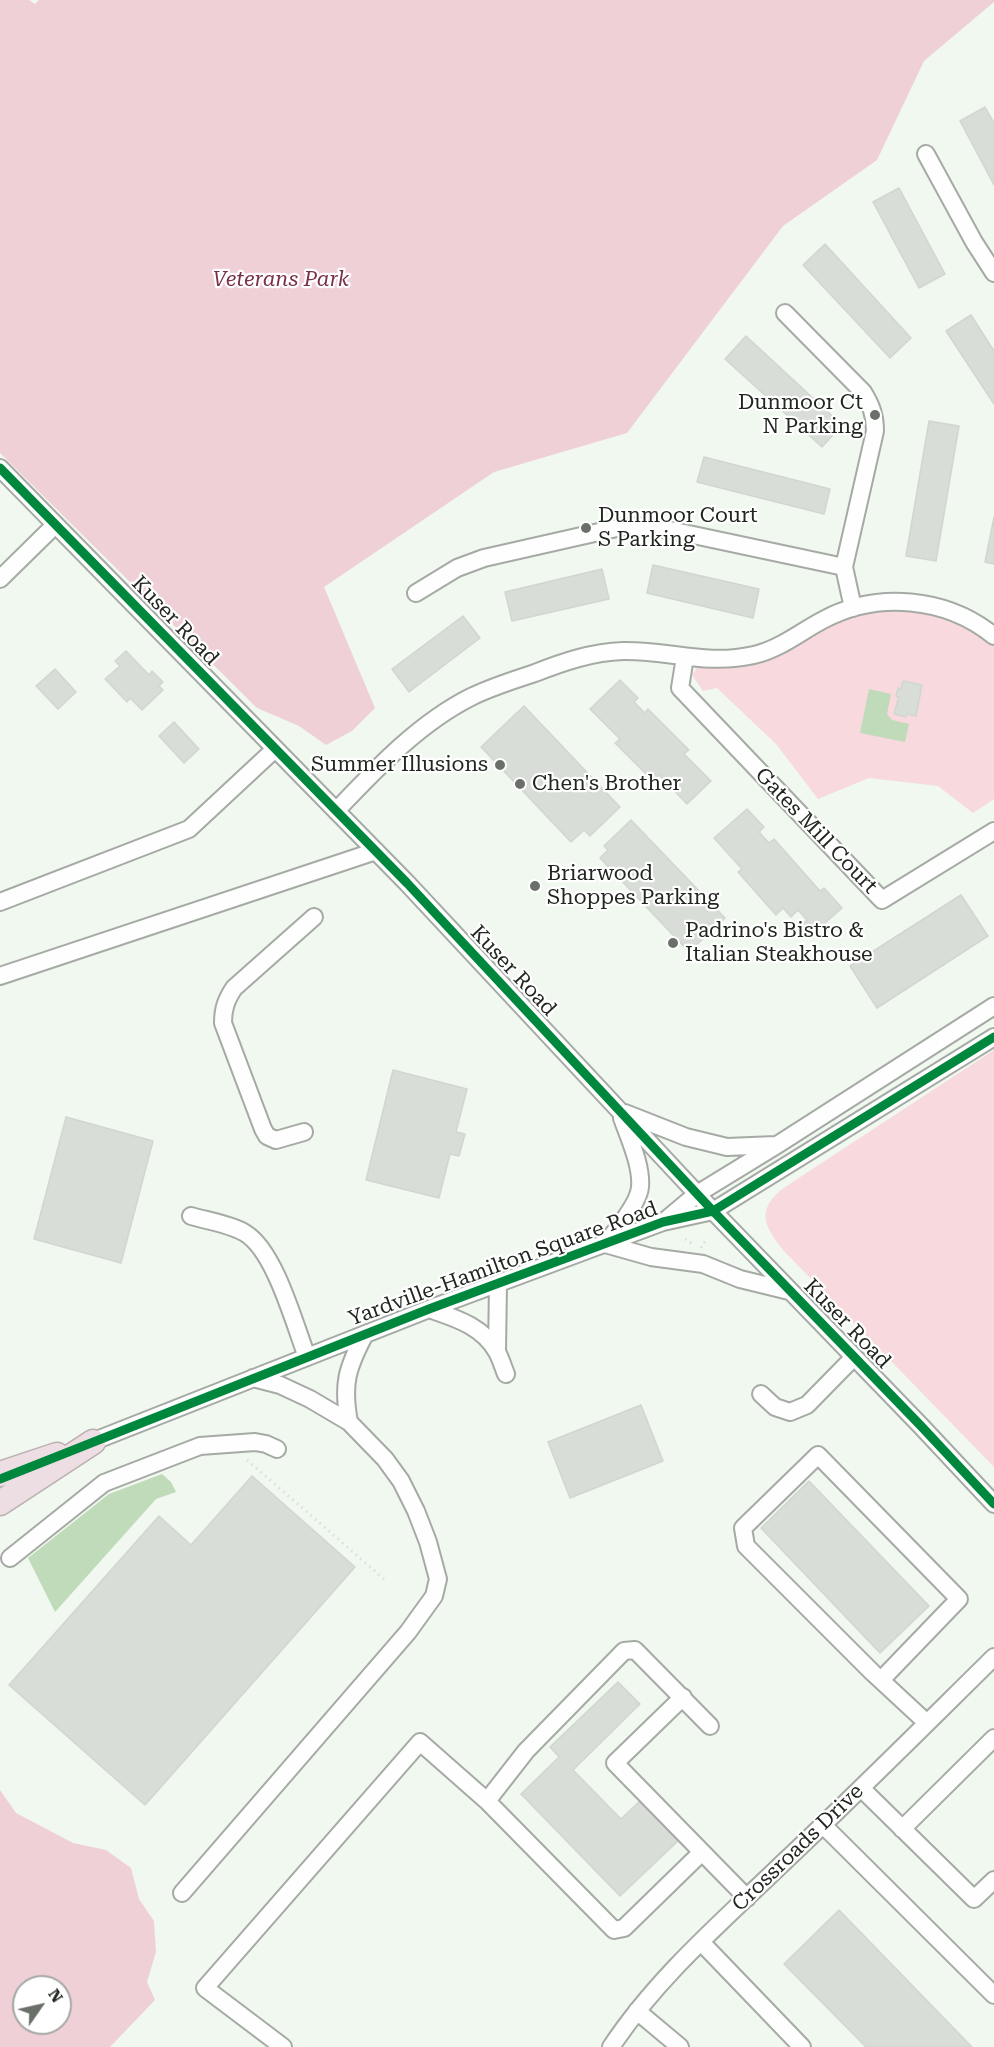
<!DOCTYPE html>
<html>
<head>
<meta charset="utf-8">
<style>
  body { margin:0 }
  #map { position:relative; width:994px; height:2047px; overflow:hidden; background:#f1f8f0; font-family:"Roboto Serif",serif }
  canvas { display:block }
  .north { position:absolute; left:12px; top:1975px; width:60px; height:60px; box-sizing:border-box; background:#fff; border:2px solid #a6a8a6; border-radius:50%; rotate:56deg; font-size:16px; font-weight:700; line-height:24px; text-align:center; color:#212620 }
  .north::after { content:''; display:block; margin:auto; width:21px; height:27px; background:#6a7069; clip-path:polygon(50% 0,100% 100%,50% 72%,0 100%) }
</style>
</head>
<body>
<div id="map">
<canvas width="994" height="2047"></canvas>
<div class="north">N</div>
</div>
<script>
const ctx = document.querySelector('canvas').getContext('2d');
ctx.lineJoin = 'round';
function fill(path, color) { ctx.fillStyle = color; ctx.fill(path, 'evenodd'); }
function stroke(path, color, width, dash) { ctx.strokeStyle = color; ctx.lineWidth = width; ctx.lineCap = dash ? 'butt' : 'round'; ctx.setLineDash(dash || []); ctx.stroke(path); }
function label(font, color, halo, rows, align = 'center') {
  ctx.font = font + ' "Roboto Serif",serif'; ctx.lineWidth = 4.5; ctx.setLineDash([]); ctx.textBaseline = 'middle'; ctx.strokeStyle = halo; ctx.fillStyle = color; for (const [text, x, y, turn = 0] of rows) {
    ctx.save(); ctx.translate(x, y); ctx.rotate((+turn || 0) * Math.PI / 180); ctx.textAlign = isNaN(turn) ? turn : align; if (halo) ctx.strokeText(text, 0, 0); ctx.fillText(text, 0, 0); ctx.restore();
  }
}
fill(new Path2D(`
  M904,605L952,616L994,642V799L973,813L938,786L869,778L818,799L776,744L717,688L703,691L692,675L699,665L744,663L848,614Z
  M994,1050V1467L783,1250C763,1225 756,1209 785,1187Z`), '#f7d9de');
fill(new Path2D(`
  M0,0H29L35,4L39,0H994V2L924,61L877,160L783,226L627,433L494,472L324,587L375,708L352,731L326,745L299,726L257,708L0,453Z
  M0,1790L16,1813L73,1843L106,1850L131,1868L139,1899L154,1921L156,1952L147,1982L155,2000L110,2047H0ZM24,1987H60V2023H24Z`), '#efd0d6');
fill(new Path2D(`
  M869,689L891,694L887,714L892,720L909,724L905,742L860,733Z
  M162,1474L171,1482L176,1492L156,1499L55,1612L28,1558L109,1494Z`), '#bfdbb9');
const building = new Path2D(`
  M985,107L994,123V185L960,121Z
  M899,188L945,274L919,288L873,202Z
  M825,244L911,338L890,358L803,265Z
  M971,315L994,351V404L946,331Z
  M746,336L842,425L822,447L725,359Z
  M929,421L959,426L936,561L906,556Z
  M704,457L830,489L824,514L697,482Z
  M994,517V564L985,562Z
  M653,565L759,589L753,618L647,593Z
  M602,569L609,599L512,621L505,592Z
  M463,616L480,638L409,692L392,669Z
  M126,651L149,675L152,671L163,682L159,686L163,690L142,710L130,698L127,702L105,679L120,666L115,661Z
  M55,669L76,692L58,709L36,686Z
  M620,680L638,698L634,702L645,713L648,709L689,750L684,754L711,781L687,804L659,775L653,781L615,743L620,739L590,709Z
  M903,681L922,685L916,716L907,714L906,717L894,714L899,697L896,696L898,688L901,689Z
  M524,706L620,807L590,836L584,830L571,842L481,747Z
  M174,722L199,749L184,763L159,736Z
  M747,809L764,827L759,832L769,843L774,839L820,891L824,888L842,908L809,937L800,926L807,920L798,910L791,917L783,908L776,915L738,872L742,869L714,838Z
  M631,820L725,918L689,952L600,858L608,850L604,846Z
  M961,895L988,936L877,1008L850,966Z
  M393,1070L467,1089L456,1132L465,1134L459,1156L450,1154L439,1198L366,1180Z
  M66,1117L153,1141L121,1263L34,1239Z
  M641,1405L663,1461L570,1498L548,1442Z
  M252,1476L355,1567L145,1805L9,1685L159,1516L191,1545Z
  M809,1481L929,1606L880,1653L761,1528Z
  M618,1682L640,1704L573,1770L621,1819L640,1801L678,1841L620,1896L521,1794L559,1757L550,1747Z
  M839,1910L972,2047H866L784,1964Z`);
fill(building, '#d8ddd7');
stroke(building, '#d1d6d1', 1.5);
const minor = new Path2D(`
  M926,154L974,242L994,273
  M785,313L863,392C871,405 875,415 875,431L844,567L853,608
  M0,468L407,883L713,1211L921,1426L994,1504
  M0,579L55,525
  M416,593L457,568L484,558L621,527L644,526L665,529L844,567
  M685,657L680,688L882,900L994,831
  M336,811C376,769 419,723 471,697C491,687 514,680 535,673C563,662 592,652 623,651C670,650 705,666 754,655C780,649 800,632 823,620C877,591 946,597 994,636
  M0,902L189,829L275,749
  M0,976L376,851
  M625,1113L686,1137L727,1147L776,1145
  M304,1132L276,1140L267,1136L263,1129L223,1023C223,1009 226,1000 234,988L314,917
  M191,1216C208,1221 230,1224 245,1233C275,1251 294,1323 307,1357
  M666,1220L697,1194L777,1145L994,1006
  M605,1244L651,1257L703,1264L740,1279L789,1291
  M605,1244C615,1232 639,1203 640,1187C642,1166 629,1138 622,1118
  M429,1309C455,1318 483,1326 497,1352C501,1359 503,1367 506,1374
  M497,1351L498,1284
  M253,1378L280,1385L310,1399L349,1422C342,1384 347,1368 365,1334
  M761,1394L775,1407L790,1412L807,1405L854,1357
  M84,1445L429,1309L663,1222L713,1211L994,1037
  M10,1558L104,1483L200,1446L255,1442L266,1444L277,1449
  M881,1680L959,1599L818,1455L743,1528L746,1546L873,1673L927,1723
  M683,1697L615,1763L702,1852
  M710,1726L635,1650L624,1651L526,1751L487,1801L614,1930L624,1928L702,1852L747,1898
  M861,1788L974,1899L994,1880
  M823,1825L994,1995
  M902,1829L994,1738
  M182,1893L408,1632L434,1596L438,1579L428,1542L416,1511L401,1481L385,1459L349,1422
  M701,1942L802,2047
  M637,2011L680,2047
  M283,2047L205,1988L420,1742L487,1801
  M611,2047C658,1976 724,1920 785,1861C856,1794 925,1725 994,1657`);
const highway = new Path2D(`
  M0,1474L57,1455
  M0,1503L93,1442`);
stroke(minor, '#a6aaa5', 20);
stroke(highway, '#bdafb1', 27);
stroke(new Path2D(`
  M685,1239L694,1245
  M701,1248L706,1240
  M247,1460L384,1579`), '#dcdedc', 3, [1.5, 4.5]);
stroke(minor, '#fdfefd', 16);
stroke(highway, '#ecdee2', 24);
stroke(new Path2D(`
  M0,468L407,883L713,1211L921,1426L994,1504
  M0,1479L429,1309L663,1222L713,1211L994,1037`), '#00873e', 9);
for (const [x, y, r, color] of [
  [875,415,6,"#6a7069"],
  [586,528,6,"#6a7069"],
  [500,765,6,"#6a7069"],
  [520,784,6,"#6a7069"],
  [535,886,6,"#6a7069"],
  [673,943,6,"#6a7069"]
]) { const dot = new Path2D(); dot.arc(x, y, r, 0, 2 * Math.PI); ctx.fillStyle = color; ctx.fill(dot); stroke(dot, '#fff', 2); }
label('italic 21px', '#783049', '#fff', [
  ["Veterans Park",281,280]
]);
label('21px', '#212620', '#fff', [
  ["Dunmoor Ct",863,403,"right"],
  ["N Parking",863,427,"right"],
  ["Dunmoor Court",598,516],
  ["S Parking",598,540],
  ["Summer Illusions",488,765,"right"],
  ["Chen's Brother",532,784],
  ["Briarwood",547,874],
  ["Shoppes Parking",547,898],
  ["Padrino's Bistro &",685,931],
  ["Italian Steakhouse",685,955]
], 'left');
label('21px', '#212620', '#fff', [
  ["Kuser Road",175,621,46],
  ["Gates Mill Court",816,831,46],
  ["Kuser Road",513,971,47],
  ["Yardville-Hamilton Square Road",503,1264,-20],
  ["Kuser Road",847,1324,46],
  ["Crossroads Drive",798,1848,-44]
]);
</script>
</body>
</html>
